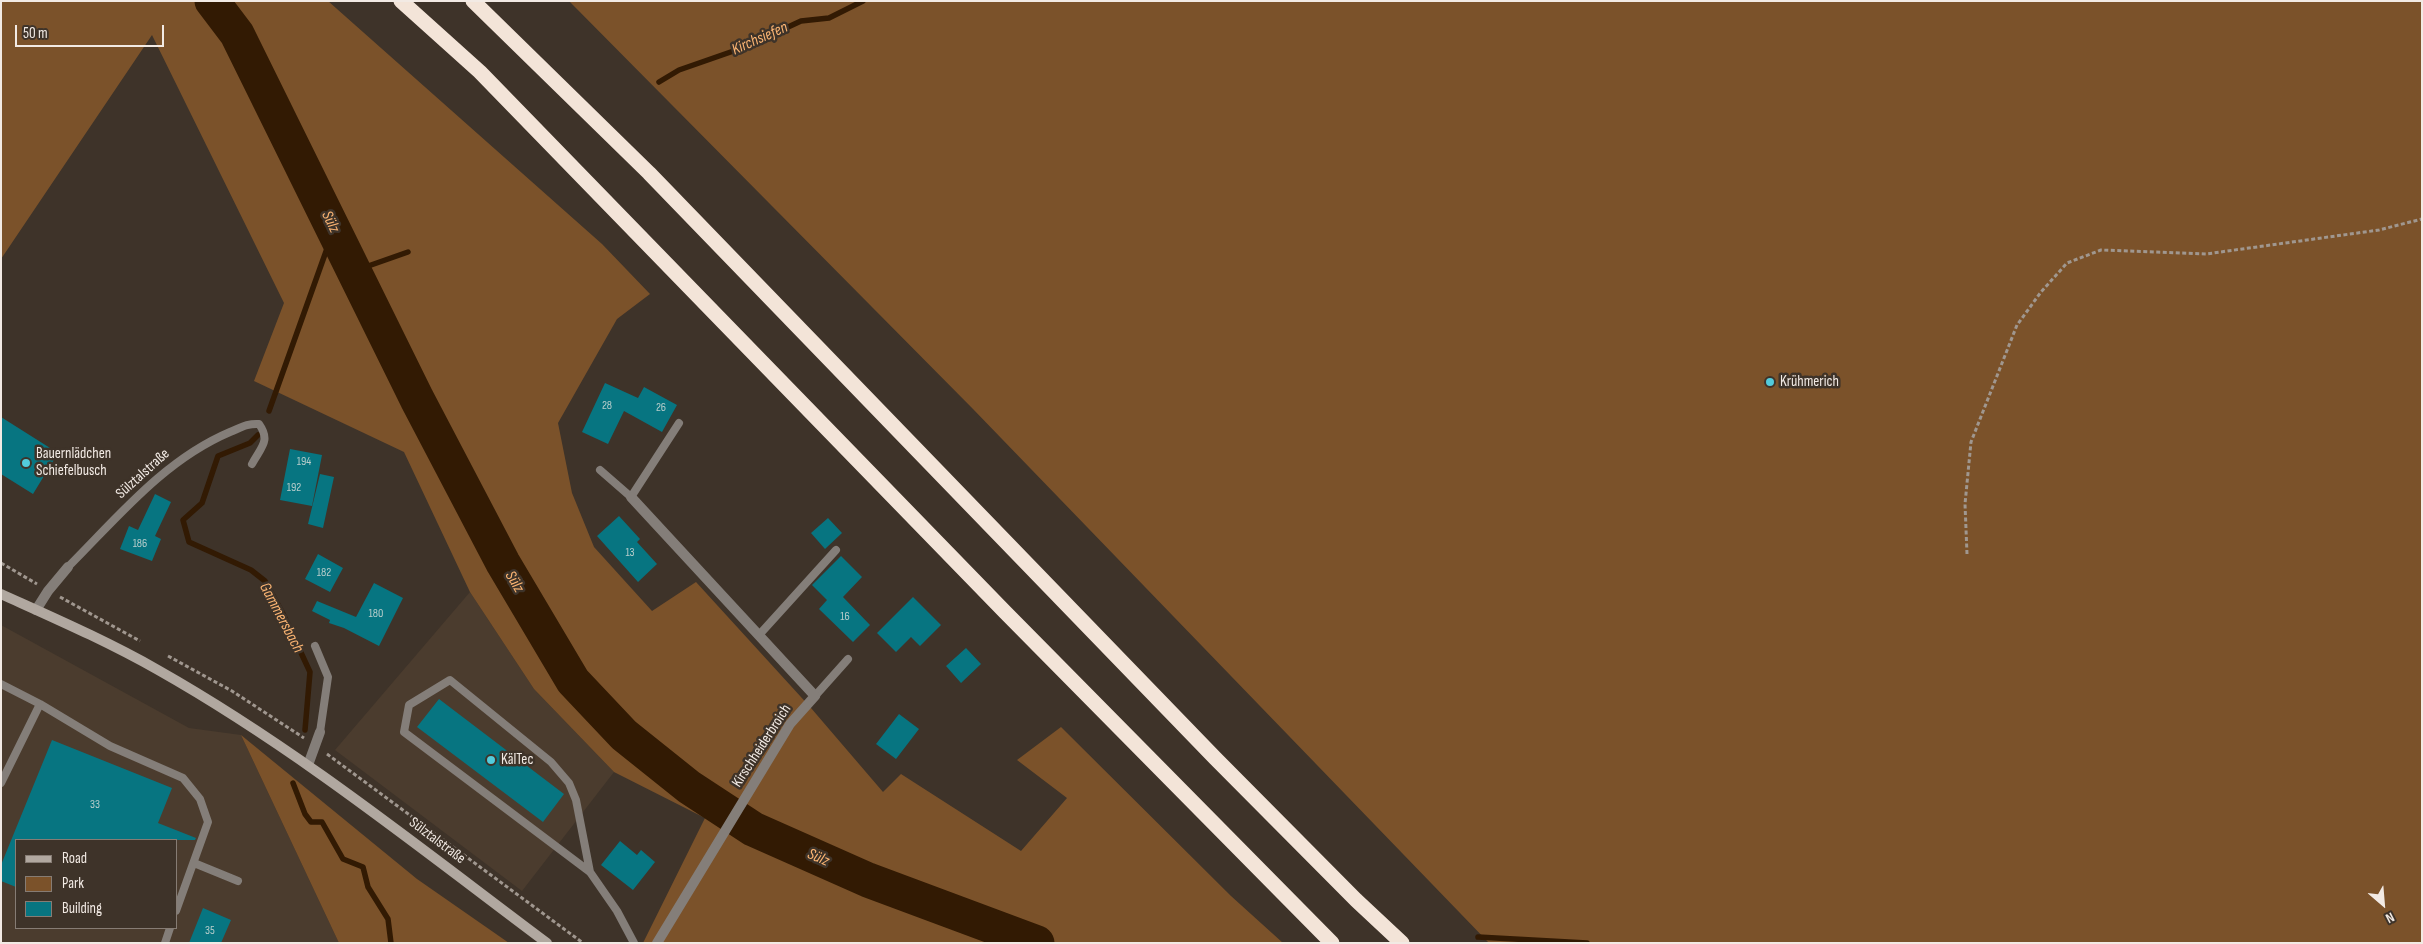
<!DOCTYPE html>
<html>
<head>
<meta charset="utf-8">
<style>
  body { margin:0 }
  #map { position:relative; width:2423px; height:944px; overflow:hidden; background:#3e3329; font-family:"Sofia Sans Condensed",sans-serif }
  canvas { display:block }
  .frame { position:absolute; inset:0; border:2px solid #f2eae4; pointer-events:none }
  .legend { position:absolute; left:15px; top:839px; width:162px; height:90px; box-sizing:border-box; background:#3e3329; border:1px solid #867c74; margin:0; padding:6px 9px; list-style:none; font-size:15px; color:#f2eae4 }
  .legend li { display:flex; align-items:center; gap:10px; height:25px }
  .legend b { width:25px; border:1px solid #867c74 }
  .north { position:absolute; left:2358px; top:879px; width:50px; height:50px; -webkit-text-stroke:4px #3e3329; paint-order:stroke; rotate:153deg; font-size:14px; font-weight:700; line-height:20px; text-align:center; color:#f2eae4 }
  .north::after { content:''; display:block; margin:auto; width:18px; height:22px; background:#f2eae4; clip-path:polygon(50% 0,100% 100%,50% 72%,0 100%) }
  .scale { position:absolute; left:15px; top:25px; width:149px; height:22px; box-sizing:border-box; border:2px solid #f2eae4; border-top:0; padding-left:6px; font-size:15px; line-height:18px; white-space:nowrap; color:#f2eae4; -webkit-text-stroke:4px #3e3329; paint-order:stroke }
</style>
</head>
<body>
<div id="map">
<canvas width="2423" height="944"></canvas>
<div class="frame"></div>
<ul class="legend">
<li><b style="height:6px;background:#b1a8a0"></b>Road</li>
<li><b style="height:14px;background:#7b522a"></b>Park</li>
<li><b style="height:14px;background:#077581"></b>Building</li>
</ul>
<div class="north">N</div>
<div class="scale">50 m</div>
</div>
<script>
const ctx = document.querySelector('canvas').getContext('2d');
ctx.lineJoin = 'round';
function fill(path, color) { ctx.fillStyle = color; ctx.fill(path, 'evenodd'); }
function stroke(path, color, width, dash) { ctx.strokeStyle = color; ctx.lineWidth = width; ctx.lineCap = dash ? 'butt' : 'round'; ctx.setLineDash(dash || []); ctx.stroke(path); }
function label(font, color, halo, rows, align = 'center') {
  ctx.font = font + ' "Sofia Sans Condensed",sans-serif'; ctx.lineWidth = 5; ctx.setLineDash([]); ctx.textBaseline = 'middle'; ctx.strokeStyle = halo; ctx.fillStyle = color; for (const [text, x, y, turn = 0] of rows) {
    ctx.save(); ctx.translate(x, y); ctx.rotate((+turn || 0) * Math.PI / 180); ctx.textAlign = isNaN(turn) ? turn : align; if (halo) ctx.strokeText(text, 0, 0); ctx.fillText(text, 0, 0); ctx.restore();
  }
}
fill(new Path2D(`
  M470,592L534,689L614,772L522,891L335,750Z
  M1,625L189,728L241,735L339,943H1ZM16,840H176V928H16Z`), '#4b3c2e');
fill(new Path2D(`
  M1,1H328L602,244L650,294L617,319L558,423L572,493L594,547L652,611L696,582L811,708L883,792L901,774L1021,851L1067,798L1017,760L1061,727L1231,896L1283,943H643L705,818L614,772L534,689L470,592L404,452L254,381L284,303L152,35L1,259Z
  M569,1H2422V943H1489L973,409Z
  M241,735L417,879L509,943H339Z`), '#7b522a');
stroke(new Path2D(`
  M659,82L679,70L745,47L801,21L829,18L863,1
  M354,271L408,252
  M269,411L334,229
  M258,435L250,443L218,456L202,503L183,520L189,542L251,570L265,581L283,614L310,672L305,730
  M293,783L305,814L311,822H322L343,859L363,867L368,887L388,919L391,943
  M1478,937L1587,943`), '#321a03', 5.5);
stroke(new Path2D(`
  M212,1L237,34L417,399L503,563L573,681L624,735L689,787L753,829L868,880L1037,943`), '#321a03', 35);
fill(new Path2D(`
  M605,383L638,398L644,387L677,405L662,432L624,411L608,444L582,432Z
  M1,417L58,453L33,494L1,474Z
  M290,449L322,455L312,506L280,500Z
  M320,474L334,477L323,528L308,524Z
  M155,494L171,502L155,536L161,539L152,561L120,549L129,526L138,530Z
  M619,516L640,539L637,542L657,564L638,582L597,536Z
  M828,518L842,533L825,549L811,533Z
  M318,554L343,568L330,592L305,579Z
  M841,556L862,577L843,597L870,625L853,642L819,609L827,600L812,585Z
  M374,583L403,598L379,646L344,628L329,623L330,620L312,611L317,601L356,617Z
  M913,597L941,625L920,646L911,637L896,652L877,633Z
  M966,648L981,664L961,683L946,666Z
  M439,699L564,794L543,822L417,727Z
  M899,714L919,729L896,759L876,744Z
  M52,740L172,788L158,823L196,838L195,840H16V887L1,881V865Z
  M620,841L637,855L641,850L655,862L633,890L601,865Z
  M203,908L231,920L221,943H189Z`), '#077581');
stroke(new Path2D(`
  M1967,554L1965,504L1971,442L2017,325L2041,292L2067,263L2101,250L2206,254L2379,230L2422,219
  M1,563L37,584
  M60,597L140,641
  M168,656L232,691L304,738
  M327,754L583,943`), '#a0978f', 3, [4, 2.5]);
stroke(new Path2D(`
  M600,470L631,497L679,423
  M68,567C118,517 164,460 230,432C240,428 248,423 259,424C271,441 261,447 252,464
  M759,635L836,550
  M315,646L328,677L320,732
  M1,684L40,704L110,746L183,778L200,799L208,822L176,911
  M815,696L848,659
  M1,783L40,704
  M194,863L238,881
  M590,872L576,800L569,783L551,762L450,680L409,705L404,732L590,872L617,911L634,943
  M165,943L170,928`), '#847e79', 8);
stroke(new Path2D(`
  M631,497L815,696L790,724L657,943
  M36,610L48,591L68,567
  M308,765L320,732`), '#847e79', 10);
stroke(new Path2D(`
  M1,594C54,618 107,641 158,670C296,748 420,848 547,943`), '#b1a8a0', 10);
stroke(new Path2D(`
  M401,1L480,72L1005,612L1332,943
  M473,1L649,173L1215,758L1356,900L1402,943`), '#f3e4d8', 15);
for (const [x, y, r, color] of [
  [1770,382,5,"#53cbdb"],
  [26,463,5,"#53cbdb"],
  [491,760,5,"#53cbdb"]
]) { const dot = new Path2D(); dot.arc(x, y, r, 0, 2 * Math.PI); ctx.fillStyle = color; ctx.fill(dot); stroke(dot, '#3e3329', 2); }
label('12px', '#b7cdcb', null, [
  ["28",607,406],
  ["26",661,408],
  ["194",304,462],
  ["192",294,488],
  ["186",140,544],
  ["13",630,553],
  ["182",324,573],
  ["180",376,614],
  ["16",845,617],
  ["33",95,805],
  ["35",210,931]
]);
label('15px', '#f2eae4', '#3e3329', [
  ["Krühmerich",1780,382],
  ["Bauernlädchen",36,454],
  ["Schiefelbusch",36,471],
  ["KälTec",501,760]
], 'left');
label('15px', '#f2eae4', '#3e3329', [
  ["Sülztalstraße",143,474,-42],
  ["Kirschheiderbroich",762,746,-57],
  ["Sülztalstraße",437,841,37]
]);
label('italic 16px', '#fcb573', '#3e3329', [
  ["Kirchsiefen",760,39,-24],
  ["Sülz",330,222,64],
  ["Sülz",514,582,59],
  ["Gammersbach",281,618,62],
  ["Sülz",818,858,24]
]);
</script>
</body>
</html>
